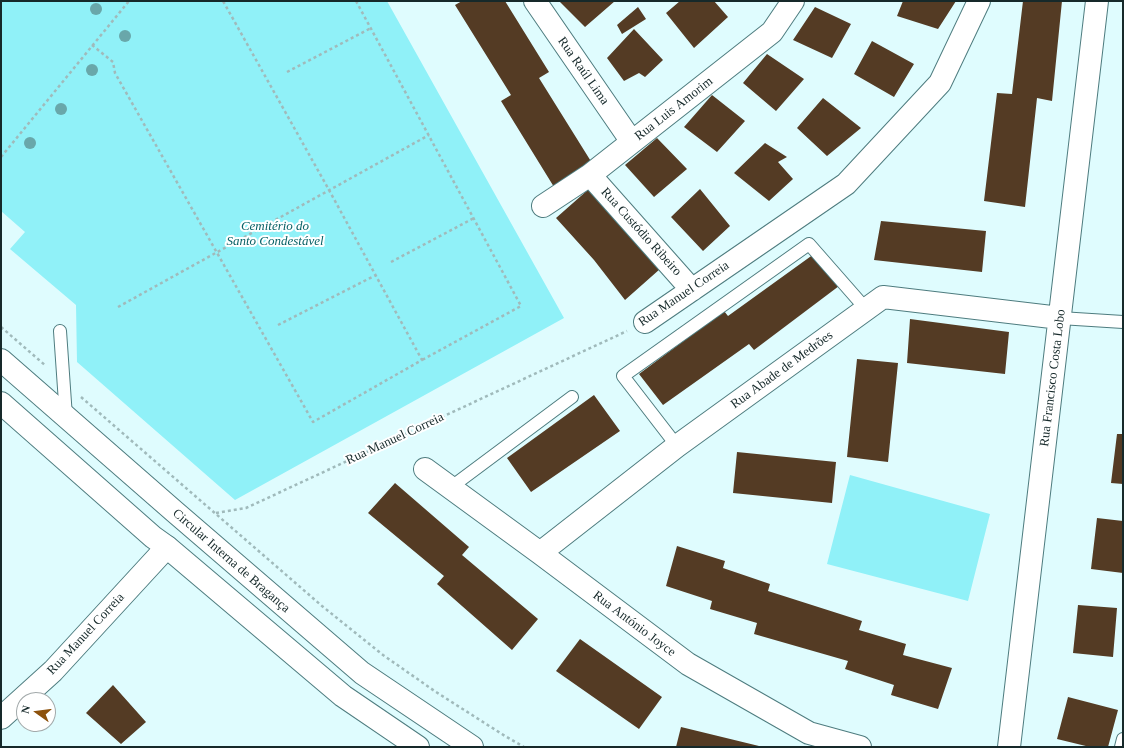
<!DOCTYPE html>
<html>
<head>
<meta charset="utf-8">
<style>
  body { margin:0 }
  #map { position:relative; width:1124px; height:748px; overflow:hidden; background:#dffcfe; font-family:"Times New Roman",serif }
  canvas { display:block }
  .frame { position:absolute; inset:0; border:2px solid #16292a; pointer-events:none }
  .north { position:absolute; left:16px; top:692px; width:40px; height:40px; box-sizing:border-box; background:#fff; border:1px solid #a2a9aa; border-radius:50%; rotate:284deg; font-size:11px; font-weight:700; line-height:16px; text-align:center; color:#16292a }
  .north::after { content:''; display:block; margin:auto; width:14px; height:18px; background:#8d520d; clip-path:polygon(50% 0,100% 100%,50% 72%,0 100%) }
</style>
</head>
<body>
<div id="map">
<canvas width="1124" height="748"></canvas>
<div class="frame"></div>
<div class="north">N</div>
</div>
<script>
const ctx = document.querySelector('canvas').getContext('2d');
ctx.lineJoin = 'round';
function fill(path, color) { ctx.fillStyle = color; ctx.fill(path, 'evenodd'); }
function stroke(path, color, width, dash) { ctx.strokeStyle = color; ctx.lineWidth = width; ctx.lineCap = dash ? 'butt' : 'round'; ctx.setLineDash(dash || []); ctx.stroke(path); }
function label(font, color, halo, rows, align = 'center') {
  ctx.font = font + ' "Times New Roman",serif'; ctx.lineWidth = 4; ctx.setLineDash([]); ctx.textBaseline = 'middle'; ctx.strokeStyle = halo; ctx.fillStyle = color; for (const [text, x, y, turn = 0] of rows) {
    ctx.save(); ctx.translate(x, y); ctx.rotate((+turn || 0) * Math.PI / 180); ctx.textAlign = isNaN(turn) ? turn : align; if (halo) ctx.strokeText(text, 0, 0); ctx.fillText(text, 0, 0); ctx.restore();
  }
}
fill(new Path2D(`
  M1,1H387L564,318L235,500L77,362L76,305L10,249L25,232L1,211Z
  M850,475L990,514L968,601L827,564Z`), '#90f1f8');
fill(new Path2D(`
  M462,1H505L549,72L539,78L592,163L554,187L501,101L511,95L455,5Z
  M559,1H615L585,27Z
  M680,1H714L728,17L694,48L666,13Z
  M903,1H956L938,29L897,16Z
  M1023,1H1062L1052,101L1037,98L1025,207L984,201L997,93L1012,94Z
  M638,7L646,19L622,34L617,25Z
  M815,7L851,24L832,58L793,40Z
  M634,29L663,60L645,77L639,73L624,81L607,58Z
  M872,41L914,64L894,97L854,74Z
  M767,54L804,79L776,111L743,83Z
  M712,95L745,121L717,152L684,127Z
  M823,98L861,128L827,156L797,128Z
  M657,138L687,169L654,197L625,165Z
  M765,143L787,157L778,162L793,179L769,201L734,173Z
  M590,188L660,269L625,300L594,260L556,218Z
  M700,189L730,226L703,251L671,217Z
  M881,221L986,231L982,272L874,260Z
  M814,254L839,286L754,350L749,344L663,405L639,374L724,311L728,316Z
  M910,319L1009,332L1005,374L907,363Z
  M857,359L898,363L888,462L847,457Z
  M594,395L620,431L531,492L507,458Z
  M1117,434H1123V484L1111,483Z
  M737,452L836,462L832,503L733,493Z
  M395,483L469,547L462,555L538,619L512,650L437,584L444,576L368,513Z
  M1097,518L1123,521V573L1091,569Z
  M677,546L725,561L723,568L770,584L768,591L862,621L859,630L906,644L903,655L952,668L938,709L891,695L894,685L845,669L848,661L754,634L757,623L710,609L712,601L666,586Z
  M1078,605L1117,608L1113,657L1073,653Z
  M580,639L662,697L639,729L556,671Z
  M113,685L146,722L121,744L86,713Z
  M1068,697L1118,710L1108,747H1090L1057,739Z
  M681,727L759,746L758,747H676Z`), '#543b24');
const lane = new Path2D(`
  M1060,318L1123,322
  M60,331L66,417
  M677,446L623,376L809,244L866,309
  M450,488L572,397
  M1121,747L1123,739`);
const street = new Path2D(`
  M535,1L632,142
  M590,175L692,290
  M543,206L590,175L772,32L793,1
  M645,322L846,184L940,83L979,1
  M425,469L540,553L688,664L809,733L860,747
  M540,553L677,446L883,297L1060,318
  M1,718L53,671L167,547
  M1009,747C1039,498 1067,250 1097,1`);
const primary = new Path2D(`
  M1,360L175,512L362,673L472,747
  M1,403L153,537L167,547L343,696L418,747`);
stroke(lane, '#4e7c7f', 14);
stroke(street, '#4e7c7f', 24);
stroke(primary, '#4e7c7f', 24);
stroke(new Path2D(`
  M356,1L521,306L422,360
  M92,45L113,62L115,73L313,422L422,360L329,190L223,1
  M287,72L371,28
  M1,157L129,1
  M391,262L474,218
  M118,307L429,135
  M278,325L376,275
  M1,327L46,366
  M81,397L322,606L383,655L436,692L505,736L524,747
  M216,513L246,508L627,331`), '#a0babb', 2.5, [3, 3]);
stroke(lane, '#fff', 12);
stroke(street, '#fff', 22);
stroke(primary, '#fff', 22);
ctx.fillStyle = '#69a7aa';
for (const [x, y] of [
  [96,9],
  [125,36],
  [92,70],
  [61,109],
  [30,143]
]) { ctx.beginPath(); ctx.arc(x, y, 6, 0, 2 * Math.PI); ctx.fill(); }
label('13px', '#16292a', '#fff', [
  ["Rua Raúl Lima",583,71,55],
  ["Rua Luis Amorim",674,109,-38],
  ["Rua Custódio Ribeiro",641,232,48],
  ["Rua Manuel Correia",684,294,-34],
  ["Rua Abade de Medrões",782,370,-36],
  ["Rua Francisco Costa Lobo",1053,378,-83],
  ["Rua Manuel Correia",395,439,-25],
  ["Circular Interna de Bragança",231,561,41],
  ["Rua António Joyce",634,624,37],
  ["Rua Manuel Correia",86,634,-47]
]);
label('italic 13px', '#086166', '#fff', [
  ["Cemitério do",275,227],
  ["Santo Condestável",275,242]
]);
</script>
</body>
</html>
